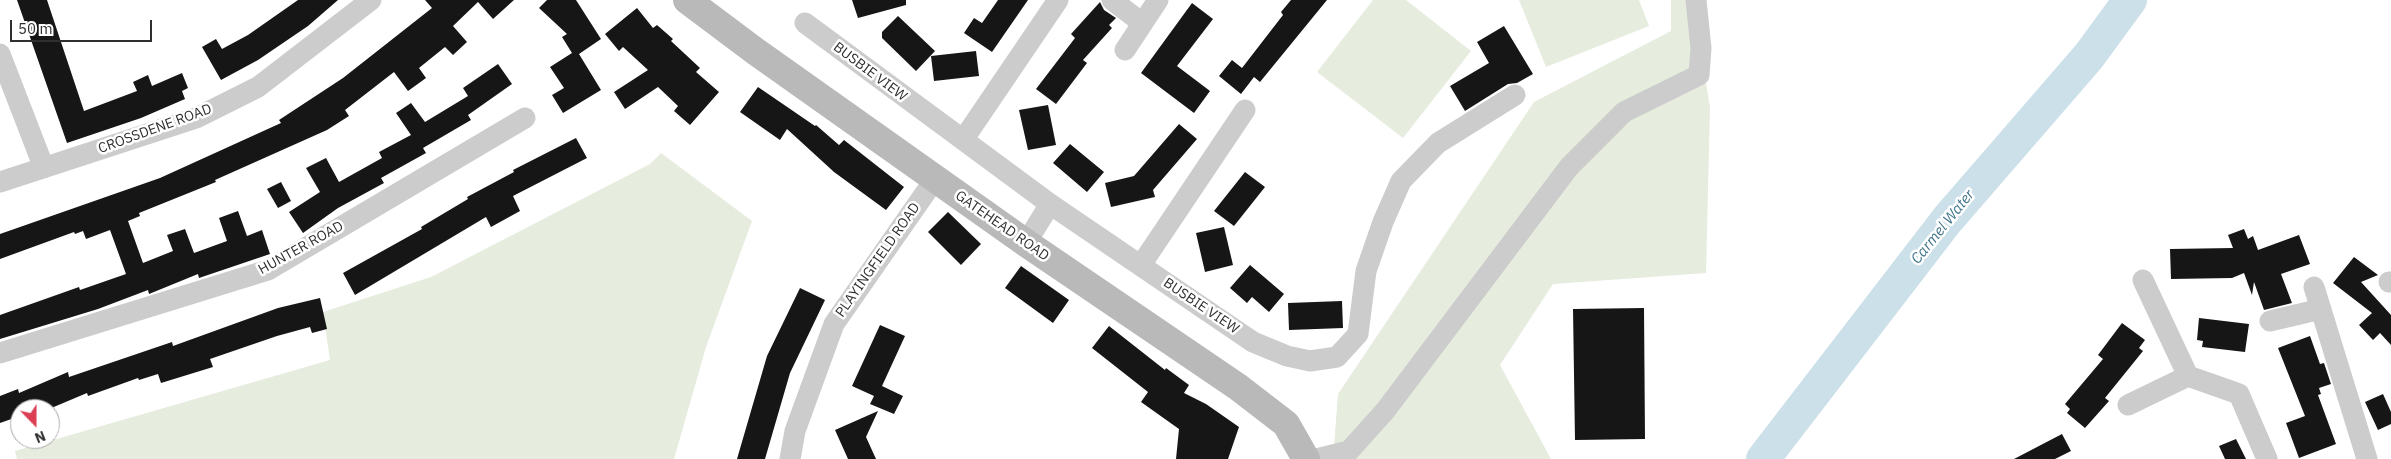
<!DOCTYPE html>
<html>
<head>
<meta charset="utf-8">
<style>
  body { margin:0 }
  #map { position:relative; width:2391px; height:459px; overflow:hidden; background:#fff; font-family:"IBM Plex Sans",sans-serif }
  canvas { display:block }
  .north { position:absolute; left:10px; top:399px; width:50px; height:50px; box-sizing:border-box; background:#fff; border:1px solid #acacac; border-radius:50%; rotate:158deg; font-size:14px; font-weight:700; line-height:20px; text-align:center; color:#2f2f2f }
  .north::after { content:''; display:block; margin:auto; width:18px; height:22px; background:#db3d53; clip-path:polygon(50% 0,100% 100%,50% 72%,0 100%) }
  .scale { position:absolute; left:10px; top:20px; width:142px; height:22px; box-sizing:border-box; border:2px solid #2f2f2f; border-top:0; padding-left:6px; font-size:15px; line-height:18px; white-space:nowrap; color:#2f2f2f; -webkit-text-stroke:4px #fff; paint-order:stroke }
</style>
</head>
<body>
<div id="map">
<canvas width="2391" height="459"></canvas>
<div class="north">N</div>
<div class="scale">50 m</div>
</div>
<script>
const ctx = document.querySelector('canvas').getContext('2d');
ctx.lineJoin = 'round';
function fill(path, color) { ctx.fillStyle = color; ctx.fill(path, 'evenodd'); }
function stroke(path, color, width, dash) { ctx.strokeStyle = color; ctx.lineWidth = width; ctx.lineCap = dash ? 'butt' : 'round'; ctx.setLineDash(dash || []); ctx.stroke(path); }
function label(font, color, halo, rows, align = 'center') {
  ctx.font = font + ' "IBM Plex Sans",sans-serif'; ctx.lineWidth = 5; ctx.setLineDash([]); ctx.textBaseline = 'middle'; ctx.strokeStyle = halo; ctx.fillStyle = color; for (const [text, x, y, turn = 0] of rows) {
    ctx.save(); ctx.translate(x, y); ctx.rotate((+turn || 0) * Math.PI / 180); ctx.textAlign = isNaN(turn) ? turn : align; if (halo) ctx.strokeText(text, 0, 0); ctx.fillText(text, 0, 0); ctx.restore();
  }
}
fill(new Path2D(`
  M1373,0H1406L1471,51L1403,138L1317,72Z
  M1519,0H1639L1649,26L1546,67Z
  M1671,0H1692L1710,107L1706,273L1553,284L1500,365L1551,459H1333L1338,394L1534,102L1671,31Z
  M661,153L752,221L706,347L674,459H17L15,451L330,360L323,312L431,277L650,164Z`), '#e6ecde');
stroke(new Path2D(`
  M1763,459L1947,220L2089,56L2130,0`), '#cce0ea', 34);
fill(new Path2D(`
  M17,0H47L84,111L137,91L133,82L148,75L152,86L182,73L188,88L182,91L185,99L141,118L67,143Z
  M298,0H338L308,26L258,60L221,80L202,47L216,39L222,49L248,35Z
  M425,0H514L493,19L478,2L453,26L467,42L453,55L445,47L419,68L426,78L408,91L394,72L345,110L349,116L327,130L215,180L216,182L139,213L140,216L128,221L143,263L173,251L167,235L185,229L194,253L227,241L219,218L238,211L247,236L262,230L270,254L199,278L198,274L149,294L148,290L98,309L0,339V315L79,287L80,290L126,274L110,230L86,239L83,231L75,234L74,232L0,259V234L160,178L281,123L279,120L343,78L432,8Z
  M547,0H576L601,39L579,54L601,90L563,113L552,95L564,88L550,67L572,53L562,37L567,34L539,8Z
  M852,0H906V5L858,18Z
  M998,0H1028L992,52L964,33L974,18L982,23Z
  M1291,0H1327L1260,82L1254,77L1241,94L1219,76L1232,60L1242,68L1283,15L1281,12Z
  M1100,2L1104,10L1116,18L1109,25L1112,28L1083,60L1087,63L1056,104L1036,89L1075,38L1071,34Z
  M1192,3L1213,19L1177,66L1210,91L1194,113L1141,73Z
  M637,8L653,28L657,25L673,39L671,41L700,68L696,72L719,92L690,125L674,111L678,106L658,87L625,109L614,92L648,70L623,47L619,51L605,34Z
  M898,16L935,51L916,71L882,38V32Z
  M1504,26L1533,74L1517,83L1508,84L1465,111L1450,86L1489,63L1477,42Z
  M976,51L979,76L934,81L931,56Z
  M498,64L512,84L468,115L471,120L423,148L426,153L381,178L384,183L338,208L303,233L289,212L320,192L306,168L326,158L339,182L382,158L379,152L411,135L396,113L411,103L425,122L468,96L463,88Z
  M758,87L815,126L816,125L839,145L844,140L904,187L886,210L834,172L787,129L780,140L740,112Z
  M1048,105L1056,145L1028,150L1019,110Z
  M1179,124L1197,139L1153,190L1155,197L1111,207L1105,183L1134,176Z
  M576,138L587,158L513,196L520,211L491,227L486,217L355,295L343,273L422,229L421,227L468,199L467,197L514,172L513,170Z
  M1070,144L1104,172L1087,192L1053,163Z
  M1245,172L1265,187L1234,226L1214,211Z
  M281,182L291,201L278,208L267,189Z
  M948,212L981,244L961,265L928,232Z
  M1224,227L1233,265L1205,272L1196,233Z
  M2244,229L2248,239L2253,236L2258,250L2299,235L2310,264L2281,274L2292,303L2264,310L2254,282L2252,295L2244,273L2232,278L2171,279L2170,249L2233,248L2228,235Z
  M2354,257L2378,275L2361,282L2391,315V345L2380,333L2373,340L2359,325L2372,313L2333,283Z
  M1250,265L1284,294L1269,312L1252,297L1247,303L1230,288Z
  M1021,266L1069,300L1053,323L1005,288Z
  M800,288L825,300L790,373L765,459H737L767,356Z
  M320,298L327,329L312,333L310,327L277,336L210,359L213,367L161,383L158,374L139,380L138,378L88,396L87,393L49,409H20V416L0,423V396L18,389L19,393L68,372L69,377L172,342L173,346L278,308Z
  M1342,301L1343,328L1289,330L1288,303Z
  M1644,308L1645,439L1575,440L1573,309Z
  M2199,318L2249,324L2245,352L2202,347L2203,341L2197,340Z
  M2122,323L2145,340L2139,348L2143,351L2105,398L2109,401L2085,428L2067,413L2070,409L2065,404L2103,359L2098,355Z
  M880,325L905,336L882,386L903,396L894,414L870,404L874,396L852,386Z
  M1109,326L1165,370L1166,368L1189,385L1184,393L1206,404L1239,427L1228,459H1176L1179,429L1141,402L1148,392L1092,348Z
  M2310,336L2320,364L2324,363L2331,384L2319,388L2321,394L2318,395L2336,444L2299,458L2286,423L2305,416L2278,348Z
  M2383,394L2391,412V424L2378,430L2365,402Z
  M878,411L866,437L876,459H848L835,430Z
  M2062,434L2071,451L2055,459H2014Z
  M2236,439L2246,459H2225L2219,446Z`), '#161616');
stroke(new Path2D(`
  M1112,0L1142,23
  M805,23L1050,204L1253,342L1287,356L1310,361L1337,357L1358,334L1366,271L1383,222L1401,181L1438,143L1515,95
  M1125,50L1158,0
  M0,54L44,168
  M963,140L1058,0
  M0,182L196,118L258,87L371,0
  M1026,243L1050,204
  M1141,265L1245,110
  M2143,280L2188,376L2239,394L2267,459
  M2389,282H2391
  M2314,287L2367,459
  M2270,321L2321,309
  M0,353L268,270L525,118
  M2128,405L2188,376
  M790,459L795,431L834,324L935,179
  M1316,459L1349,451L1385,411L1569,167L1624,112L1699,75L1701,48L1696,0`), '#ccc', 21);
stroke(new Path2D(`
  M687,0L755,51L1026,243L1238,387L1286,424L1306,459`), '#b9b9b9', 28);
label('14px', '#2f2f2f', '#fff', [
  ["BUSBIE VIEW",870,72,37],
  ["CROSSDENE ROAD",155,129,-20],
  ["GATEHEAD ROAD",1002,226,35],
  ["HUNTER ROAD",301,248,-29],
  ["PLAYINGFIELD ROAD",878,260,-55],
  ["BUSBIE VIEW",1201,306,34]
]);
label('italic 15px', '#42758d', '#fff', [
  ["Carmel Water",1943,227,-51]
]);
</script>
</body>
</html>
